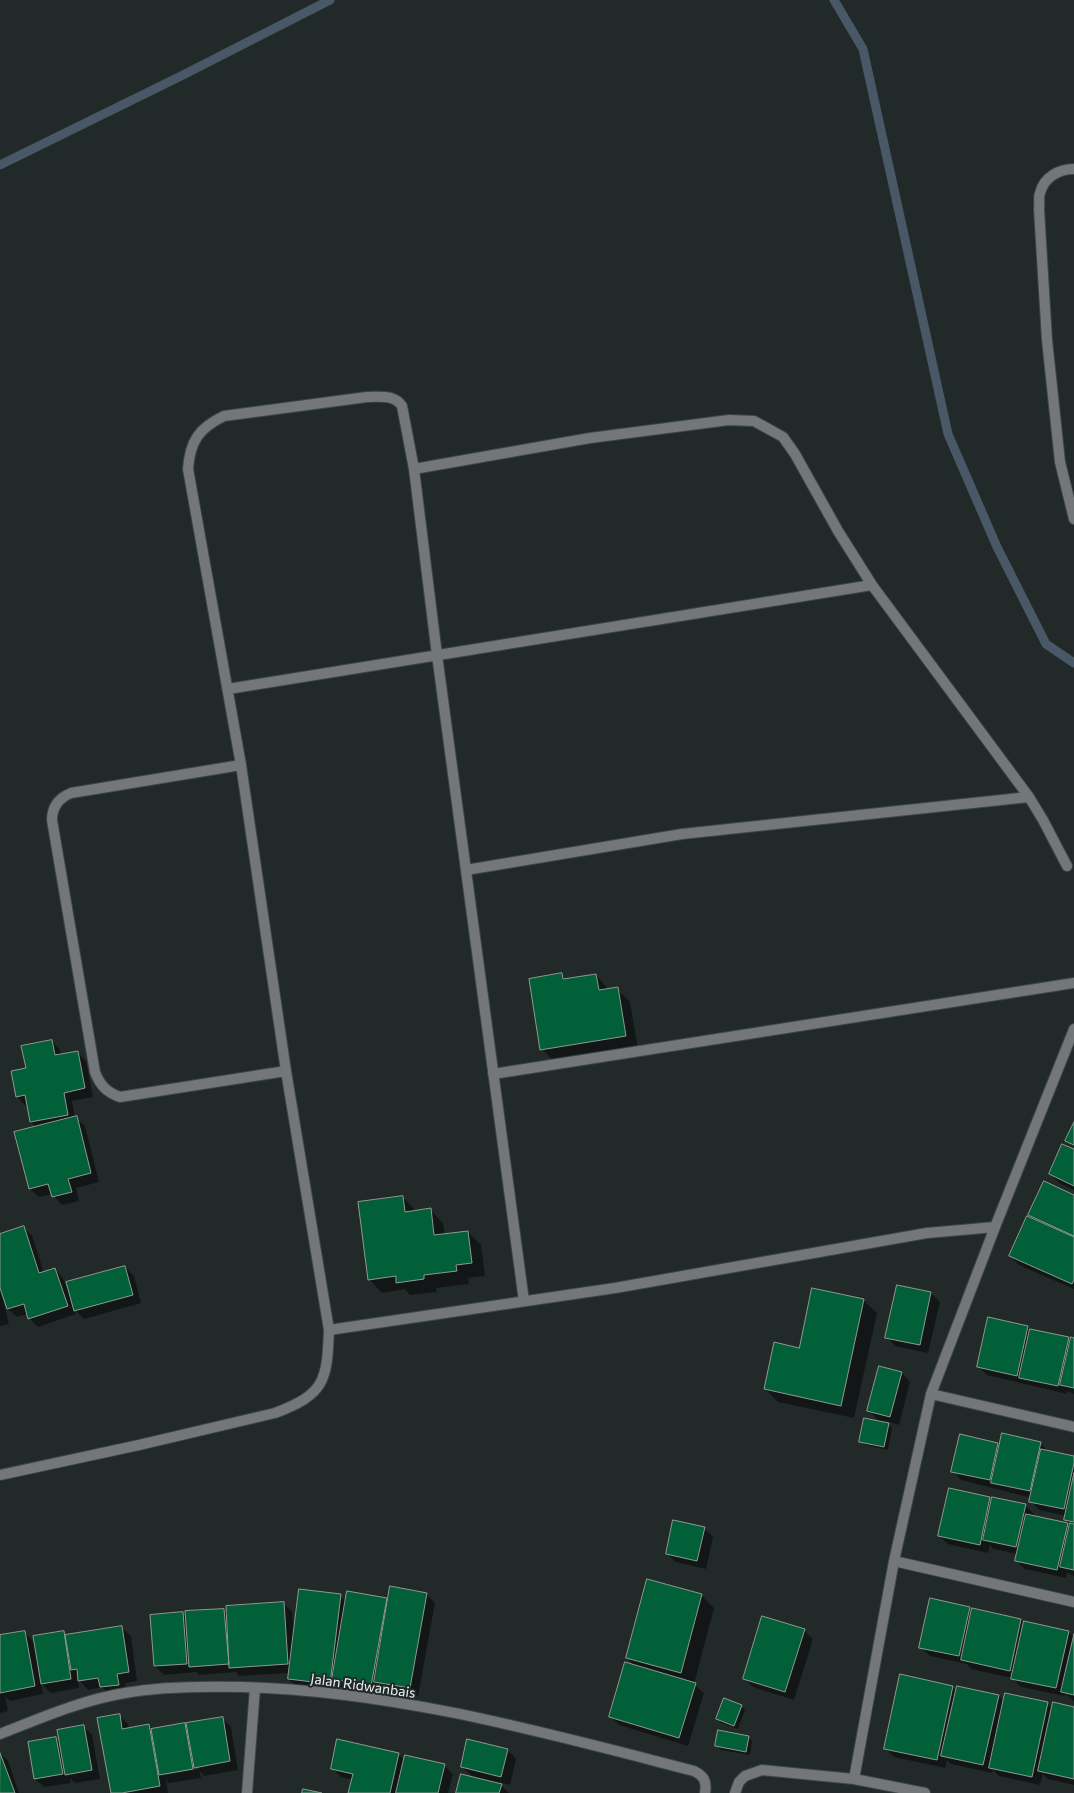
<!DOCTYPE html>
<html>
<head>
<meta charset="utf-8">
<style>
  body { margin:0 }
  canvas { display:block; background:#212a29 }
</style>
</head>
<body>
<canvas width="1074" height="1793"></canvas>
<script>
const ctx = document.querySelector('canvas').getContext('2d');
ctx.lineJoin = 'round';
function fill(path, color) { ctx.fillStyle = color; ctx.fill(path, 'evenodd'); }
function stroke(path, color, width, dash) { ctx.strokeStyle = color; ctx.lineWidth = width; ctx.lineCap = dash ? 'butt' : 'round'; ctx.setLineDash(dash || []); ctx.stroke(path); }
function label(font, color, halo, rows, align = 'center') {
  ctx.font = font + ' Commissioner,sans-serif'; ctx.lineWidth = 4; ctx.setLineDash([]); ctx.textBaseline = 'middle'; ctx.strokeStyle = halo; ctx.fillStyle = color; for (const [text, x, y, turn = 0] of rows) {
    ctx.save(); ctx.translate(x, y); ctx.rotate((+turn || 0) * Math.PI / 180); ctx.textAlign = isNaN(turn) ? turn : align; if (halo) ctx.strokeText(text, 0, 0); ctx.fillText(text, 0, 0); ctx.restore();
  }
}
fill(new Path2D(`
  M562,975L566,980L596,975L609,990L617,989L630,1002L638,1049L555,1062L542,1049Z
  M52,1041L60,1050L61,1055L77,1052L86,1061L93,1097L72,1101L75,1118L85,1126L99,1182L76,1188L79,1201L62,1205L52,1194L39,1197L30,1189L16,1133L37,1128L31,1122L28,1105L26,1106L17,1097L12,1072L27,1069Z
  M1074,1151V1190L1059,1183L1050,1174Z
  M1044,1183L1074,1196V1289L1019,1265L1010,1256Z
  M403,1197L416,1211L430,1210L443,1223L445,1235L468,1232L481,1245L485,1276L468,1278L469,1284L436,1288L437,1292L410,1295L405,1289L382,1293L369,1279Z
  M23,1227L32,1236L44,1273L55,1269L63,1278L68,1291L125,1267L134,1276L141,1303L84,1319L74,1309L76,1314L38,1327L29,1318L28,1314L17,1317L8,1309L5,1300H3L9,1324L0,1326V1235Z
  M898,1286L931,1293L940,1302L928,1353L895,1346L887,1337Z
  M863,1300L877,1313L854,1418L778,1402L765,1389L800,1349Z
  M1028,1327L1031,1331L1068,1338L1071,1341L1074,1339V1394L1067,1391V1394L987,1375L978,1366Z
  M902,1373L910,1382L899,1425L886,1421L892,1428L888,1450L865,1445L861,1441L880,1422L869,1411Z
  M1040,1443L1049,1452L1074,1457V1569L1070,1568V1570L1074,1571V1576L1067,1572L1066,1578L1025,1569L1016,1561L1018,1554L993,1549L990,1545L988,1553L948,1544L939,1536L989,1499L993,1502L1025,1505L1034,1514L1033,1517L1070,1525L1065,1520L1066,1516L1039,1510L1031,1501L1032,1498L961,1480L953,1471L998,1444L1000,1446Z
  M704,1528L713,1537L706,1569L676,1562L667,1554Z
  M426,1594L435,1603L418,1696L384,1690L381,1687L380,1694L342,1688L339,1685V1692L298,1688L289,1679L290,1673L239,1676L236,1672L199,1675L197,1672L164,1675L155,1666L183,1614L187,1618L224,1610L227,1613L284,1604L292,1612L294,1632H295L340,1596L347,1602L386,1599L389,1602Z
  M701,1595L714,1608L694,1684L704,1693L688,1746L619,1725L610,1716L636,1667L627,1658Z
  M969,1608L973,1611L1021,1620L1024,1624L1069,1632L1074,1637V1701L1065,1694V1696L1021,1687L1012,1678L971,1669L967,1664L930,1656L921,1647Z
  M122,1628L131,1636L137,1681L125,1683L127,1693L110,1695L102,1687L88,1690L78,1679L79,1688L51,1693L41,1683L43,1694L10,1701L5,1696L8,1711L0,1713V1637L24,1632L35,1643L63,1633L66,1636Z
  M804,1630L813,1639L794,1700L753,1687L744,1678Z
  M952,1687L957,1692L999,1696L1005,1702L1048,1704L1053,1709L1074,1708V1785L1048,1779L1043,1774L1040,1785L999,1776L993,1770L992,1773L951,1764L947,1760L945,1768L894,1757L885,1748Z
  M741,1706L745,1710L738,1729L721,1723L717,1719Z
  M119,1715L128,1724L129,1729L148,1725L154,1730L184,1725L189,1729L222,1718L231,1727L238,1770L204,1776L200,1771L201,1778L169,1783L166,1780L168,1793H113ZM199,1767V1769L166,1775V1773Z
  M83,1726L92,1735L100,1779L75,1783L70,1778L71,1783L44,1787L35,1779L56,1738L61,1743Z
  M748,1737L752,1741L750,1755L721,1750L717,1746Z
  M468,1741L508,1750L516,1759L510,1785L498,1782L509,1793H458L474,1778L462,1767Z
  M0,1753L8,1761L19,1793H0Z
  M398,1754L405,1761L444,1765L453,1774L448,1793H350L353,1780L341,1777L332,1768Z`), '#0007');
stroke(new Path2D(`
  M834,0L863,49L948,434L997,547L1046,644L1074,663
  M0,165L181,76L330,0`), '#485866', 9);
const building = new Path2D(`
  M562,973L563,979L596,974L599,990L618,987L626,1036L540,1050L529,979Z
  M52,1040L55,1055L78,1051L85,1088L64,1093L68,1115L30,1122L25,1095L16,1097L11,1071L26,1068L21,1046Z
  M77,1116L91,1173L68,1179L72,1192L52,1197L48,1184L29,1189L14,1132Z
  M1074,1122V1145L1065,1141Z
  M1062,1144L1074,1149V1186L1049,1174Z
  M1044,1181L1074,1195V1236L1028,1215Z
  M403,1196L405,1212L431,1208L434,1235L468,1231L472,1263L456,1265L457,1271L424,1275V1279L396,1283V1276L368,1280L358,1202Z
  M1027,1216L1074,1237V1280L1072,1284L1009,1256Z
  M24,1226L39,1273L55,1268L68,1306L28,1319L24,1304L7,1309L0,1288V1234Z
  M125,1266L133,1295L74,1311L66,1282Z
  M897,1285L931,1292L920,1345L885,1338Z
  M812,1288L864,1299L841,1406L764,1389L774,1342L799,1348Z
  M988,1317L1028,1326L1017,1376L977,1367Z
  M1030,1329L1069,1337L1058,1386L1019,1378Z
  M1071,1337L1074,1338V1388L1060,1385Z
  M879,1366L902,1372L890,1417L867,1411Z
  M864,1418L889,1423L884,1447L859,1442Z
  M1002,1433L1041,1442L1030,1491L991,1483Z
  M960,1434L998,1443L990,1480L951,1472Z
  M1041,1449L1074,1456V1463L1064,1509L1029,1502Z
  M1074,1473V1522L1064,1520Z
  M949,1488L990,1497L980,1545L938,1536Z
  M992,1497L1026,1504L1016,1547L983,1540Z
  M1026,1514L1068,1523L1057,1570L1015,1561Z
  M673,1520L705,1527L697,1561L666,1554Z
  M1070,1523L1074,1524V1570L1060,1567Z
  M647,1579L702,1594L681,1673L626,1658Z
  M390,1586L427,1593L410,1688L374,1682Z
  M299,1589L341,1594L330,1684L288,1679Z
  M347,1591L387,1598L371,1686L332,1679Z
  M930,1598L970,1607L959,1656L919,1648Z
  M284,1602L288,1664L229,1668L226,1606Z
  M972,1608L1021,1619L1010,1671L961,1660Z
  M224,1609L229,1664L189,1667L185,1611Z
  M183,1612L187,1664L154,1666L150,1615Z
  M762,1616L805,1629L785,1692L743,1679Z
  M1024,1621L1069,1631L1056,1688L1011,1679Z
  M122,1626L129,1672L117,1674L119,1685L100,1687L98,1678L78,1681L77,1669L71,1670L65,1635Z
  M25,1631L35,1686L0,1693V1635Z
  M64,1631L71,1679L41,1684L33,1636Z
  M1074,1634V1695L1061,1692Z
  M625,1662L696,1683L679,1738L609,1717Z
  M900,1674L953,1686L937,1760L884,1749Z
  M957,1686L999,1695L983,1765L941,1756Z
  M1005,1693L1048,1702L1032,1777L989,1768Z
  M724,1698L742,1705L734,1726L716,1719Z
  M1053,1702L1074,1707V1779L1038,1771Z
  M120,1714L122,1729L149,1724L160,1786L122,1793H111L97,1718Z
  M223,1717L230,1761L194,1768L186,1723Z
  M185,1723L193,1769L159,1775L151,1729Z
  M84,1725L92,1770L65,1775L57,1730Z
  M718,1730L749,1736L746,1752L715,1746Z
  M56,1737L63,1774L34,1779L28,1742Z
  M337,1739L399,1753L390,1793H348L353,1774L331,1769Z
  M467,1739L508,1749L501,1777L461,1767Z
  M0,1753L15,1793H0Z
  M405,1755L445,1764L438,1793H396Z
  M461,1774L502,1784L499,1793H456Z
  M303,1789L322,1793H302Z`);
fill(building, '#026038');
stroke(building, '#909892', 1);
const service = new Path2D(`
  M414,469L590,438L729,420L754,421L765,427L783,437L795,454L838,531L872,585L1029,797L1043,820L1067,866
  M228,689L872,585
  M241,765L71,793C59,798 52,806 52,820L95,1072C100,1085 106,1092 120,1097L286,1071
  M466,870L682,834L1029,797
  M493,1074L1074,983
  M329,1330L615,1288L927,1233L995,1227
  M0,1475L139,1445L275,1413C325,1394 327,1381 329,1330L286,1071L241,765L188,469C190,441 199,428 224,416L367,397C380,397 394,394 402,406L414,469L437,655L524,1301
  M247,1793L255,1688`);
const minor = new Path2D(`
  M1074,169C1059,169 1044,177 1040,193C1038,198 1040,204 1039,209L1047,340L1060,462L1074,519
  M931,1394L1074,1427
  M894,1561L1074,1602
  M0,1734C41,1718 82,1700 125,1693C163,1686 203,1686 242,1687C396,1691 546,1733 694,1771C704,1776 707,1781 705,1793
  M854,1779L894,1561L931,1394L995,1227L1074,1029
  M735,1793L739,1782L745,1776L762,1770L854,1779L925,1793`);
stroke(service, '#3d4645', 12);
stroke(minor, '#3d4645', 12);
stroke(service, '#737779', 10);
stroke(minor, '#737779', 10);
label('14px', '#ecf2f1', '#212a29', [
  ["Jalan Ridwanbais",363,1686,8]
]);
</script>
</body>
</html>
